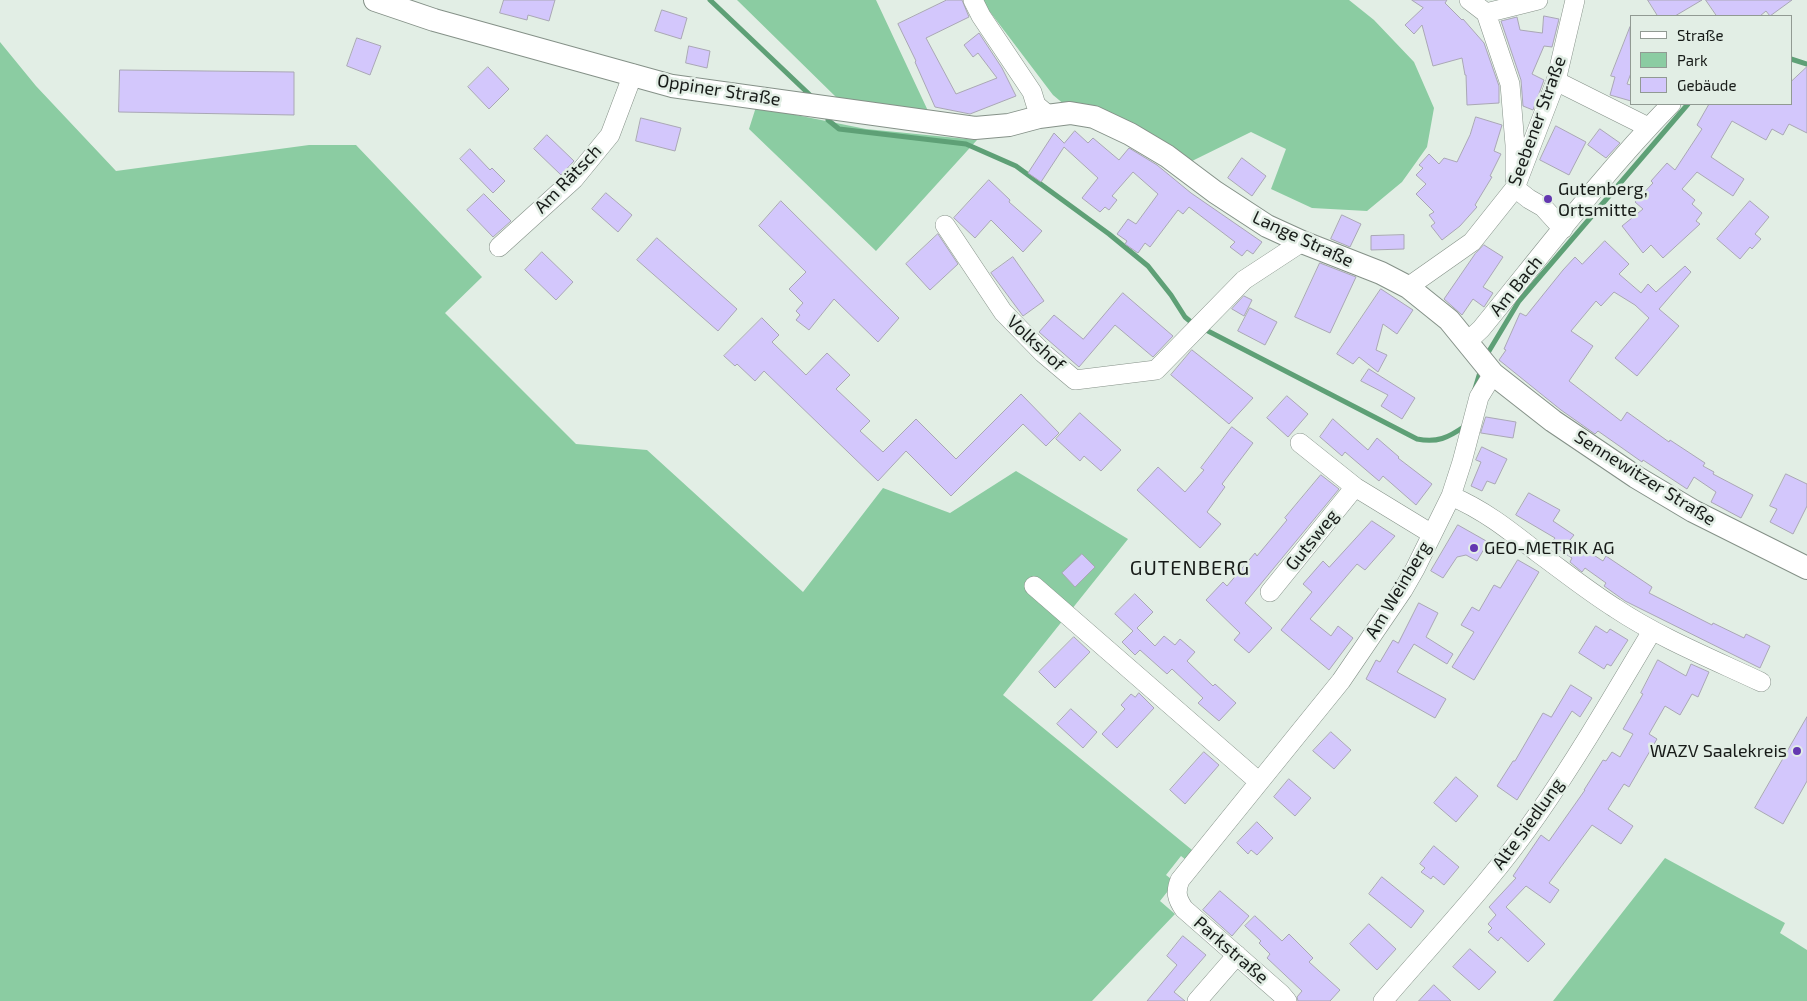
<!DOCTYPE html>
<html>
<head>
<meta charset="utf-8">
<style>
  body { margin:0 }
  #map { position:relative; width:1807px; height:1001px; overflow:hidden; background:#e2eee5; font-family:"Exo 2",sans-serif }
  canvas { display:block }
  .legend { position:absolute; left:1630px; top:15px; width:162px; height:90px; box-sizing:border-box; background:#e2eee5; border:1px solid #919a93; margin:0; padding:6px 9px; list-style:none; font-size:15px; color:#171b18 }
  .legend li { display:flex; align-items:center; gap:10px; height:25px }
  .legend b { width:25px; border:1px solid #919a93 }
</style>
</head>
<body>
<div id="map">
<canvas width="1807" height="1001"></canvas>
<ul class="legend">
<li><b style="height:6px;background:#fff"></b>Straße</li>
<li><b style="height:14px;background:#8bcca2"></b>Park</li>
<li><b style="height:14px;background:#d3c7fc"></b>Gebäude</li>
</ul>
</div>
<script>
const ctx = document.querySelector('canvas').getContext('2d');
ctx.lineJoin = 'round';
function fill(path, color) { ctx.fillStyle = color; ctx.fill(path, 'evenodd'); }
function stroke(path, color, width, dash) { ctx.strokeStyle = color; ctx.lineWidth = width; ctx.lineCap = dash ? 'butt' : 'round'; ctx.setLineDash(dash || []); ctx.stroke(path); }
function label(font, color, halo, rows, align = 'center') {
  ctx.font = font + ' "Exo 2",sans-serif'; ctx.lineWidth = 5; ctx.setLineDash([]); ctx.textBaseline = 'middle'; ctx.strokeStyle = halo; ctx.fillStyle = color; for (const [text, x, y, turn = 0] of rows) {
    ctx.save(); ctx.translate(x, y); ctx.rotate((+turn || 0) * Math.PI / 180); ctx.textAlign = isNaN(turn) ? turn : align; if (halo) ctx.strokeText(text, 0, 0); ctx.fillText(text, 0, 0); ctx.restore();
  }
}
fill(new Path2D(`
  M737,0H876L929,113L838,99Z
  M981,0H1349L1374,20L1414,62L1434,108L1427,147L1402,182L1367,211L1312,208L1271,189L1286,149L1251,132L1190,162L1071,110L1053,95Z
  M0,42L36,86L116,171L309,145H356L482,277L445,313L576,444L647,450L803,592L883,488L950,513L1016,471L1128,539L1003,695L1197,854L1190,863L1181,856L1166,875L1175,882L1160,901L1175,914L1092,1001H0Z
  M756,107L866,129L977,140L876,251L749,129Z
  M1665,858L1785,923L1780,933L1807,950V1001H1553Z`), '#8bcca2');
stroke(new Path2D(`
  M710,0L811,96
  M1791,59L1807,64
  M828,120L839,129L966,144L1016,166L1109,234L1148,266L1171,295L1185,317L1191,322
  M1206,330L1417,439C1437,443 1448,438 1465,426
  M1486,356L1519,301L1688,104
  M1474,392L1481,369`), '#5ea076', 5);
const building = new Path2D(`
  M504,0H555L549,21L528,15L527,20L500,13Z
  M947,0H962L969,17L926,38L956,94L997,78L978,53L973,57L964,45L979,33L1002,68L1016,96L970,114L935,107L915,62L916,61L898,24Z
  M1412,0H1447L1445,3L1462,20L1463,19L1484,43L1499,86V103L1467,105L1466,75H1465L1462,58L1433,66L1422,25L1414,34L1405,25L1423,8Z
  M1648,0H1702L1675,16H1658Z
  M1706,0H1792L1770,16L1766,11L1760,16H1717Z
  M662,10L687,18L681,39L655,31Z
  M1544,16L1559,19L1552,47L1544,46L1532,74L1544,80L1533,110L1523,106L1521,80L1501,21L1517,17L1520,30L1542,33Z
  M1630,27L1631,73L1627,84L1631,85V101L1610,95L1615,77L1611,76Z
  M357,38L381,46L370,75L347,66Z
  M689,46L710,51L707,68L686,63Z
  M488,67L509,89L489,109L468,87Z
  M1807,67V133L1789,124L1783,135L1772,129L1766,140L1732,121L1711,157L1744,179L1733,196L1697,172L1682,189L1695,200L1692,204L1702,213L1696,221L1700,224L1663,258L1651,245L1643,253L1622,226L1643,209L1635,202L1653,183L1651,181L1667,163L1675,170L1702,129L1697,125L1709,104H1791V82Z
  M120,70L294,72V115L119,112Z
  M1476,117L1502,125L1494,151L1501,154L1490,176L1492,177L1475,205L1477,207L1460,226L1442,240L1431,226L1435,223L1429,215L1434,212L1416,194L1426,184L1416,175L1423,168L1419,165L1429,154L1439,164L1444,158L1457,162L1470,135Z
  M641,118L681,128L675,151L636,141Z
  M1556,126L1586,142L1569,175L1540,160Z
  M1600,129L1620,143L1606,158L1588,145Z
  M1075,131L1088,143L1093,138L1119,160L1129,148L1157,165L1191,193L1262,242L1253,254L1247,250L1242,256L1230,247L1235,242L1189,207L1183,214L1178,210L1150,247L1145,243L1138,253L1125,244L1127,241L1117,234L1128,219L1136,224L1158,194L1133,172L1112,196L1117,200L1109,210L1105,207L1100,212L1082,198L1098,178L1064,147L1041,182L1028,173L1054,133L1064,143Z
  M547,135L574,161L561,175L534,149Z
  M470,149L490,170L492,168L505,181L493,193L460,159Z
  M1242,158L1266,176L1252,196L1228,178Z
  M989,180L1010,200L1009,202L1042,231L1023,252L991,220L975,238L954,218Z
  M606,193L632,215L618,232L592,209Z
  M484,194L511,221L493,237L467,210Z
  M781,201L899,318L878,342L834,299L809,330L796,320L800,315L796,311L803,303L789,289L806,272L759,226Z
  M1750,201L1769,217L1755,234L1761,239L1752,249L1750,247L1740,259L1717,239Z
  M1342,215L1361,224L1350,247L1331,239Z
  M938,234L958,264L930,290L906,264Z
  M1404,235V249L1371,250V236Z
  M657,238L737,309L718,331L637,260Z
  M1605,241L1629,264L1619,274L1641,293L1648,284L1656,292L1685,266L1691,272L1659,309L1679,326L1637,376L1615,358L1649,318L1635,305L1614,292L1601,306L1596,301L1571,331L1593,346L1569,381L1621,421L1627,412L1669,442L1670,440L1705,463L1703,466L1714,472L1713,474L1753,495L1741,518L1711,502L1716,492L1694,477L1687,489L1643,460L1642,462L1598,431L1595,434L1561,410L1499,360L1506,350L1504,349L1520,313L1526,316L1563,270L1575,257L1582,264Z
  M1484,245L1503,257L1483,287L1493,293L1484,307L1473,299L1462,315L1444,299L1475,254Z
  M542,252L573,282L556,300L525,270Z
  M1013,257L1044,301L1023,316L991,273Z
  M1320,263L1356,277L1330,333L1295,317Z
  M1381,289L1413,310L1397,334L1383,324L1376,350L1387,355L1378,372L1359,357L1353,364L1337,354Z
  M1123,293L1173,336L1153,357L1115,325L1079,367L1039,332L1054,315L1083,339Z
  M1244,296L1252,300L1244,316L1232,309Z
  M1250,308L1277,322L1265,345L1238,331Z
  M762,318L779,335L772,342L806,375L827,353L850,375L836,389L870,421L860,431L883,452L916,419L956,459L1021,394L1059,433L1046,446L1023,424L951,496L906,451L878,481L764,371L755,381L737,364L735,366L724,356Z
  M1192,350L1253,398L1229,424L1171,375Z
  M1369,369L1415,398L1402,419L1381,406L1388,395L1361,381Z
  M1287,396L1308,414L1288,437L1267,418Z
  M1080,413L1121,450L1101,471L1084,456L1080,461L1056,439Z
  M1486,417L1516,422L1513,438L1481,433Z
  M1333,419L1368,450L1377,438L1399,457L1398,458L1432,484L1416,505L1383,476L1379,481L1345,452L1342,456L1320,437Z
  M1232,427L1253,443L1222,484L1225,487L1207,512L1221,524L1200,548L1137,490L1158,467L1185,492L1204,470L1201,468Z
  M1482,447L1507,459L1495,484L1487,481L1482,491L1471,486L1481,462L1476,460Z
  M1786,474L1807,484V506L1793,534L1770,522L1777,509L1770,506Z
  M1321,475L1339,489L1245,603L1272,628L1249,653L1234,640L1240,633L1206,600L1223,582L1227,586L1255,553L1257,556L1287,520L1285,518Z
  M1529,493L1560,510L1553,521L1574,535L1570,540L1603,561L1606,556L1652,587L1649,593L1712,625L1713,623L1744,638L1746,634L1770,646L1760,668L1625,601L1604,586L1606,583L1585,568L1582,572L1570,562L1572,558L1550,544L1555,538L1516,515Z
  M1372,521L1395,536L1365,570L1357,564L1310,619L1331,636L1338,626L1353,638L1329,670L1281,630L1312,592L1303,584L1323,561L1329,567Z
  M1458,525L1488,542L1477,561L1466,555L1457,557L1443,578L1431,571Z
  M1082,554L1095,567L1075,587L1062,573Z
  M1518,560L1539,572L1474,680L1452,667L1474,632L1461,625L1472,607L1479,611L1494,585L1500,588Z
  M1135,594L1153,612L1137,628L1155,646L1164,636L1175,645L1180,639L1195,652L1187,661L1213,686L1215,684L1236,703L1219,721L1198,703L1203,698L1172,669L1167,674L1140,650L1135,655L1122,642L1133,631L1115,614Z
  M1419,603L1438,613L1426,637L1453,654L1447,664L1414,644L1397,672L1446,699L1435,718L1366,679L1376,660L1380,662L1393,640L1398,643Z
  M1596,626L1607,633L1610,629L1628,640L1611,666L1607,664L1604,669L1579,653Z
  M1074,637L1090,652L1055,688L1039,672Z
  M1658,660L1686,676L1691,664L1709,672L1698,697L1692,694L1680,715L1665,706L1649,734L1657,739L1629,787L1624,784L1608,809L1633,826L1621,844L1592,825L1549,883L1559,890L1550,903L1526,886L1506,907L1545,944L1528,962L1501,937L1498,941L1488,932L1492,928L1488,924L1496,915L1489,907L1516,878L1513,876L1541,835L1549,841L1585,790H1584L1603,760L1606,761L1612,752L1620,757L1633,734L1623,729L1643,694L1641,693Z
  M1571,685L1592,698L1580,717L1572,711L1517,800L1497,786L1513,761H1515L1543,713L1551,717Z
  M1139,693L1154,708L1117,748L1102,734L1125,709L1121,705L1131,694L1135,697Z
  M1071,709L1097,732L1083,748L1057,724Z
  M1807,717V781L1783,824L1755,808Z
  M1331,732L1351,750L1334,769L1313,751Z
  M1204,752L1219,765L1185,804L1170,790Z
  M1456,777L1478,796L1456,822L1434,803Z
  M1289,779L1311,798L1295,816L1274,797Z
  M1257,822L1273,838L1257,855L1251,850L1248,854L1237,843Z
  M1434,846L1459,867L1444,885L1433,876L1431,879L1421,872L1425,868L1420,864Z
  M1382,877L1424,911L1411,928L1369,894Z
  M1220,891L1249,916L1232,936L1203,910Z
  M1255,916L1282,941L1289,934L1313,958L1309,962L1340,990L1330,1001H1298L1297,997L1302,991L1267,958L1270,954L1259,943L1261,941L1245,926Z
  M1369,924L1396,949L1377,970L1350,944Z
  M1183,936L1206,955L1174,992L1185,1001H1147L1177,965L1167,956Z
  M1470,949L1496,972L1479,990L1453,967Z
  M1434,985L1451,1001H1419Z`);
fill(building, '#d3c7fc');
stroke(building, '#a9a7b4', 1);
const minor = new Path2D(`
  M973,0L981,16L1032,92L1036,105L1049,116
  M1469,0L1486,13L1510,84L1515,145V179
  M1486,13L1538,0
  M1556,81L1648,127
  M1515,188L1529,199L1543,207L1563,229
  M945,225L1003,312L1043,353L1075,380L1156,370L1244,280L1302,242
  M499,247L574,179L610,135L633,74
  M1408,287L1472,242L1515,188L1556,81L1575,0
  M1467,342L1481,329C1543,253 1603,174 1671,104
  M1300,443L1355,487
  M1451,496C1484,510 1509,530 1537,552C1563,571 1588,591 1615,608C1660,638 1712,659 1761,682
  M1034,586L1258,781
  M1270,592L1355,487L1432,534
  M1197,1001L1237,955
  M1287,1001L1281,994L1184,909C1177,899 1175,892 1180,880L1341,681L1403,590L1415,569L1451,496L1462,462L1479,397L1493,374
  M1383,1001C1435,940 1492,881 1538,814C1579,755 1615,693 1652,631`);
const tertiary = new Path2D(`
  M375,0L434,20L672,86L975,128L1009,125L1039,117L1070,113L1094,117L1130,134L1167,156L1215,192L1267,226L1302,242L1381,273L1408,287L1449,320L1493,374L1553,421L1636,477L1693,511L1807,568`);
stroke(minor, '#859188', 20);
stroke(tertiary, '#859188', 24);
stroke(minor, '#fff', 19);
stroke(tertiary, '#fff', 22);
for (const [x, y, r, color] of [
  [1548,199,5,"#6338b0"],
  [1474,548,5,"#6338b0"],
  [1797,751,5,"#6338b0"]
]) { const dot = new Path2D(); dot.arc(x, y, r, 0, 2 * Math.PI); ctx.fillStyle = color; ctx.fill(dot); stroke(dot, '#e2eee5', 2); }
label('18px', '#171b18', '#e2eee5', [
  ["Oppiner Straße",719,90,9],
  ["Seebener Straße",1537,121,-70],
  ["Am Rätsch",568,179,-46],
  ["Lange Straße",1303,239,25],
  ["Am Bach",1516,286,-51],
  ["Volkshof",1036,343,43],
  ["Sennewitzer Straße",1645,478,32],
  ["Gutsweg",1312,540,-51],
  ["Am Weinberg",1398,590,-59],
  ["Alte Siedlung",1528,824,-54],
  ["Parkstraße",1231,950,41]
]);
label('18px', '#171b18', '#e2eee5', [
  ["Gutenberg,",1558,189],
  ["Ortsmitte",1558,210],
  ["GEO-METRIK AG",1484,548],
  ["WAZV Saalekreis",1787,751,"right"]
], 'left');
ctx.letterSpacing = '1px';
label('20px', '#171b18', '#e2eee5', [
  ["GUTENBERG",1190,568]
]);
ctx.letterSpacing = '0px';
</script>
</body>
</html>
